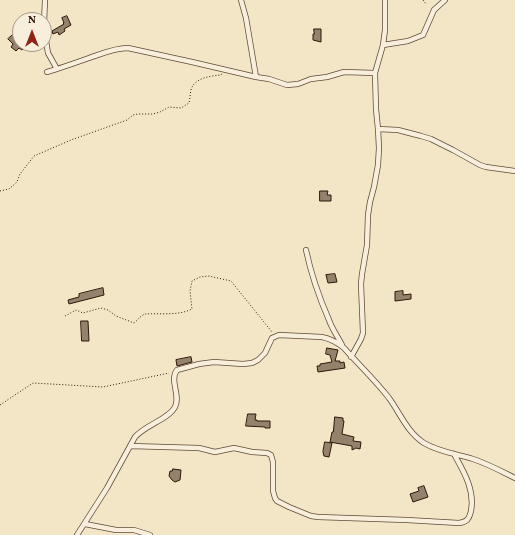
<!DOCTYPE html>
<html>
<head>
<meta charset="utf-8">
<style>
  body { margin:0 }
  #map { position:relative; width:515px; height:535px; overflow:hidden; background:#f3e6c7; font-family:Vollkorn,serif }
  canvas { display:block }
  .north { position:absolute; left:12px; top:12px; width:40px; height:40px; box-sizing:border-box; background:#f7efdb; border:1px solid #a69887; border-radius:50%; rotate:0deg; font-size:11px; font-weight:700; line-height:16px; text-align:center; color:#2d1609 }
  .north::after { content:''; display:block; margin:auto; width:14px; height:18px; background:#8f2418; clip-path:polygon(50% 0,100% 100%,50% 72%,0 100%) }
</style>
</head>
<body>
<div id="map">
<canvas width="515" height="535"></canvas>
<div class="north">N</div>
</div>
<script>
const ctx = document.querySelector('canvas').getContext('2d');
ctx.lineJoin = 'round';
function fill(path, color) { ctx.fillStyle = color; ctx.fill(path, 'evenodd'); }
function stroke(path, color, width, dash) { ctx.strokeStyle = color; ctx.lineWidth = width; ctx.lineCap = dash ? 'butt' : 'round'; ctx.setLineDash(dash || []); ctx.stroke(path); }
const building = new Path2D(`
  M67,16L71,25L64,29L65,31L59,35L58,32L53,34L52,31L64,24L63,23H64L62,18Z
  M314,29H321V42L313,40V34H314Z
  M14,34L20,38V44H28L22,50L19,48L16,51L11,47L13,44L8,39Z
  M320,191H328L327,195H331V201H320Z
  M335,274L337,282L328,283L326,275Z
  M103,288L104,295L69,304L68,300L79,297V294Z
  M403,291V295L411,294V299L395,301V292Z
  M81,321H88L89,341H82Z
  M327,348L338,350L335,361H340V363L344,362L345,368L318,372L317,366H320V364L332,362L330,355L326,354Z
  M191,357L192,362L177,366L176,360Z
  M248,414H256L255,420H257V421H270V428H265V427L246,426Z
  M335,417L343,418V421H344L342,434L354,437L353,441L361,442L360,449L356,448L352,450V446L330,442L332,432H333Z
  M325,442L332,443L329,457L324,456L323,452Z
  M173,469L181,470L180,480L175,482L172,480L169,476L170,471H172Z
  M424,486L428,497L413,502L410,494L419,491L418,488Z`);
fill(building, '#94826c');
stroke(building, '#2d1609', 1);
const minor = new Path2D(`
  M241,0L246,18L256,77
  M44,23L45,0
  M44,29L48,53L57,69
  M383,45L408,41L423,35L434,10L445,0
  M47,72C61,68 75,63 89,58C101,54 114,48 128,48L192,62L256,77L269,79L287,85L298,84L311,79L327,77L344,72L375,73
  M378,129L398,130L421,136L431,139L453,150L480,165L486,167L515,171
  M306,250C311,274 319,297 329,320C332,329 338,337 342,345
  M351,357L361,339L363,333L361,284L362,274L367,245L368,215L370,202L374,187L378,165L379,148L378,129L376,109L375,73L383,45L385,30V0
  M130,446L199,448L215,452L234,448L252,452L267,453L271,455L273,462V491L275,498L277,501L289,507L311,516L318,517L407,520L459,523C467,522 469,519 471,511C475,490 464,472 454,454
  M85,524L116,530H134L150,535
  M77,535L107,488L135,437C145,425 169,419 175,407C181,396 169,380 177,370L199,364L214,362L243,364L252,363L258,360L265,353L272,338L279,335L322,337C331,339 337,342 344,348C359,365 375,380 389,398C400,413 407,432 424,443C439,452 457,454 473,459C488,464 501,471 515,478`);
stroke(minor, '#5e4a38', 6);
stroke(new Path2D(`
  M423,0L426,4
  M0,191L9,189L17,182L20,174L34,156L71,140L127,120L133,115L138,114H153L160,112L169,107L181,108L189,103C190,99 190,94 191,90C194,78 210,76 221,75L222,73
  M65,316L76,310L83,313L101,308L108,310L116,316L134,323C138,320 140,316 145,314C160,313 178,316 192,309L190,291L192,281L200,277L209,276L231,281L272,332
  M0,405L33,383L103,387L169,373`), '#2d1609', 1, [1, 2]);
stroke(minor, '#f7efdb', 4.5);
</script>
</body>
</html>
